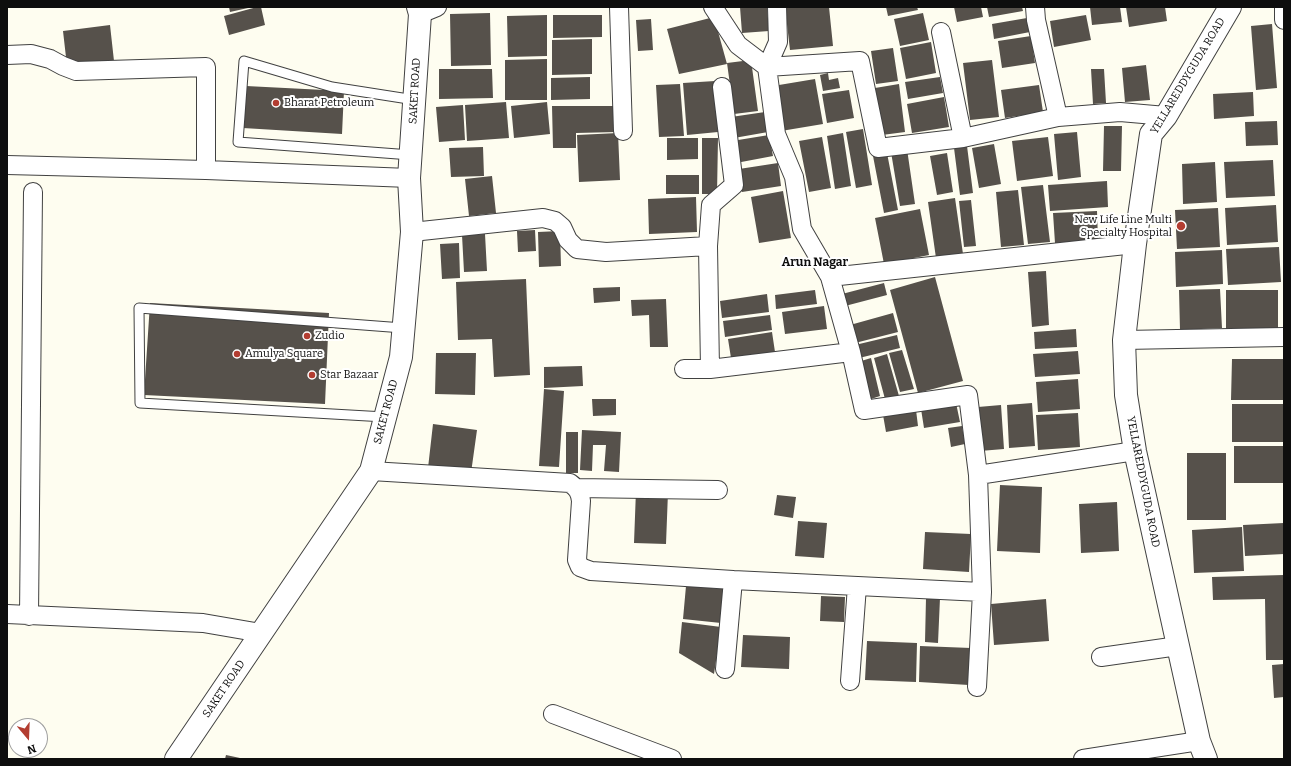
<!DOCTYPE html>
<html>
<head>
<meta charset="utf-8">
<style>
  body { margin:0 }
  #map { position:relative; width:1291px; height:766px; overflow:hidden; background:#fefdf0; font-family:Bitter,serif }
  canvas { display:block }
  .frame { position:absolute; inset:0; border:8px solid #0e0e0e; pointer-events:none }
  .north { position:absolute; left:8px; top:718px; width:40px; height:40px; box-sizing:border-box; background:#fff; border:1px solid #9f9f9f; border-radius:50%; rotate:161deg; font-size:11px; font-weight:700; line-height:16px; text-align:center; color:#0e0e0e }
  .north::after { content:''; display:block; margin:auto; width:14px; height:18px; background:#b33d31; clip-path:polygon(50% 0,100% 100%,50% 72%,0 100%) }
</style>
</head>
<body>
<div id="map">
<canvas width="1291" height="766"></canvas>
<div class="frame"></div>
<div class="north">N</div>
</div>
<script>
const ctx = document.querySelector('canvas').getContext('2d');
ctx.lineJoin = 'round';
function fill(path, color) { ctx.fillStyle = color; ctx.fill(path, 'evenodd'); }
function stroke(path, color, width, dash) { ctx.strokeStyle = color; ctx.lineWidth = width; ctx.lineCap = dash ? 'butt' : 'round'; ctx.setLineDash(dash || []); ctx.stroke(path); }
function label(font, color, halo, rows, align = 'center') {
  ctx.font = font + ' Bitter,serif'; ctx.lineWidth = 4; ctx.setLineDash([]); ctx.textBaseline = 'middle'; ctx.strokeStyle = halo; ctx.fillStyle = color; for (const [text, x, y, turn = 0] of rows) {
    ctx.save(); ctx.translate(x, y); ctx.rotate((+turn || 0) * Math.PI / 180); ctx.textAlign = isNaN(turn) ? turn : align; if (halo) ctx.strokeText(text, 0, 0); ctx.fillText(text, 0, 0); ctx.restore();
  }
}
fill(new Path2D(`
  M229,7H248V8L230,12Z
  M257,7H261L265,25L229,35L224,16Z
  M740,7H767L769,31L742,33Z
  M785,7H829L833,46L790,50Z
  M886,7H917L918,10L888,16Z
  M954,7H981L983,17L957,22Z
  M987,7H1022L1023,11L989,17Z
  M1090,7H1120L1122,22L1092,25Z
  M1126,7H1165L1167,21L1129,27Z
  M490,13L491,65L451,66L450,14Z
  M923,13L929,40L900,46L894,19Z
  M547,15V56L508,57L507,16Z
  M553,15H602V37L553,38Z
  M1086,15L1091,40L1054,47L1050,21Z
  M714,17L727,64L679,74L667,29Z
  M1027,18L1030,32L994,39L992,24Z
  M651,19L653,50L638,51L636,20Z
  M1272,24L1277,88L1256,90L1251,26Z
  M110,25L114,61L67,66L63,31Z
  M1031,36L1035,63L1002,68L998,41Z
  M592,39V74L552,75V40Z
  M931,42L936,73L906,79L900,48Z
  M893,48L898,81L876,84L871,51Z
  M547,59V100H505V60Z
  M751,60L758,111L734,114L727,63Z
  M992,60L999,117L970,120L963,63Z
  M1146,65L1150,100L1125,102L1122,68Z
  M439,69H492L493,98L439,99Z
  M1091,69H1104L1106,103L1093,104Z
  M828,73L829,80L838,78L840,88L823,91L820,75Z
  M590,77V99L551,100V78Z
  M940,77L943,93L908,99L905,82Z
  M815,79L823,124L781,131L773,86Z
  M715,81L718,132L687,135L683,83Z
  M680,84L684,136L659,137L656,85Z
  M899,84L905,132L882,135L875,88Z
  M1039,85L1043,112L1005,118L1001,90Z
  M246,86L344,91L342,134L243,128Z
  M849,90L854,118L827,123L822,94Z
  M1253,92L1254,116L1214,119L1213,94Z
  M944,97L949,127L912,133L907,104Z
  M506,102L509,138L467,141L465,105Z
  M547,102L550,134L514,138L511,106Z
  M463,105L465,140L439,142L436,107Z
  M552,106H617V132L576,133V148H553Z
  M765,112L768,132L734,138L731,117Z
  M1277,121L1278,145L1246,146L1245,122Z
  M1104,126H1122L1121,171H1103Z
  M863,129L872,185L856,188L846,132Z
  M1077,132L1081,177L1058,180L1054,134Z
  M618,133L620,180L579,182L577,135Z
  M843,133L851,186L835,189L827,136Z
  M769,135L773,156L736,163L732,141Z
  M822,137L831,188L809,192L799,141Z
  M1048,137L1053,176L1017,181L1012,141Z
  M667,138H698V159L667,160Z
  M702,138H718L717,194H702Z
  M994,144L1001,184L979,188L972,148Z
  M967,146L973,193L960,195L954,148Z
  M483,147L484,176L451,177L449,148Z
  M907,149L915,204L900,206L891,152Z
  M887,153L898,210L884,213L873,156Z
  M947,153L953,192L937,195L930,156Z
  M1273,160L1275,196L1226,198L1224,162Z
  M1215,162L1217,202L1183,204L1182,164Z
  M778,163L781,186L742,192L739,169Z
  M666,175H699V194H666Z
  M492,176L496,213L469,216L465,179Z
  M1107,181L1108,207L1050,211L1048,185Z
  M1043,185L1050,242L1028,244L1021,187Z
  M1018,190L1024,245L1001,247L996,192Z
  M783,191L791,238L759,243L751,197Z
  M696,197L697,232L649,234L648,199Z
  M955,198L963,254L936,258L928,202Z
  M971,200L976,246L964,247L959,201Z
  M1276,205L1278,242L1227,245L1225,208Z
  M1218,208L1220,247L1177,249L1175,210Z
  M920,209L929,255L884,264L875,218Z
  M1097,211L1098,241L1055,243L1053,213Z
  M535,230L536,251L518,252L517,231Z
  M560,231L561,266L539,267L538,232Z
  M485,234L487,271L464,272L462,235Z
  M459,243L460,278L442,279L440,244Z
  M1279,247L1281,282L1228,285L1226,249Z
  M1222,250L1223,284L1176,287L1175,252Z
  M1046,271L1049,325L1032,327L1028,272Z
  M935,277L963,381L918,393L890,290Z
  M526,279L530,375L494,377L492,339L458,340L456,282Z
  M884,283L887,295L845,306L842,294Z
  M620,287V301L594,303L593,288Z
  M1220,289L1222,328L1180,330L1179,290Z
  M815,290L817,304L776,309L775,295Z
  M1226,290H1278V329H1226Z
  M767,294L769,312L722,318L720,301Z
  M666,299L668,347H650L649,315L632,316L631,300Z
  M150,303L329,313L325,404L144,395Z
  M824,306L827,329L785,334L782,312Z
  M893,313L898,332L855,343L850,325Z
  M770,315L772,330L725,337L723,321Z
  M1076,329L1077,347L1035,349L1034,332Z
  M772,332L775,352L731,358L728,339Z
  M897,335L900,348L859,358L855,345Z
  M902,350L914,389L900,392L889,353Z
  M1078,351L1080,374L1035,377L1033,354Z
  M436,353H476L475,395L435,394Z
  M887,354L899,396L885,399L874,358Z
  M871,358L880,396L868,400L858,362Z
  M1232,359H1284V400H1231Z
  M582,366L583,386L544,388V367Z
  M1078,379L1080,409L1038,412L1036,382Z
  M544,389L564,391L559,467L539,466Z
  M592,399H616V415L593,416Z
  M956,403L960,422L924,428L921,409Z
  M1032,403L1035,446L1009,448L1007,405Z
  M1232,404H1284V442H1232Z
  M1001,405L1004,449L980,451L978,407Z
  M916,410L918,426L886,432L883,415Z
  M1078,413L1080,447L1038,450L1036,415Z
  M433,424L477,430L471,473L428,468Z
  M962,426L965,444L951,447L948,428Z
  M582,430L621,432L619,472L604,471L606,445H593L592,471L580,470Z
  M566,432H578V473H566Z
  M1234,446H1284V483H1234Z
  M1187,453H1226V520H1187Z
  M1000,485L1042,487L1040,553L997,551Z
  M636,490L668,492L666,544L634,543Z
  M777,495L796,497L793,518L774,515Z
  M1117,502L1119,551L1081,553L1079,504Z
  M798,521L827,523L824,558L795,556Z
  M1284,523V554L1245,556L1243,525Z
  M1242,527L1244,571L1194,573L1192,530Z
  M925,532L971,534L969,572L923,569Z
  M1284,575V660H1266L1265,599L1213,600L1212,577Z
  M686,586L724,589L721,623L683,619Z
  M821,596L845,597L844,622L820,621Z
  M926,598H940L938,643L925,642Z
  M1046,599L1049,641L994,645L991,604Z
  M682,622L721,627L714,674L679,653Z
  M743,635L790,637L789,669L741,667Z
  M867,641L917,643L916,682L865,680Z
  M920,646L971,648L969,685L919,682Z
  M1284,664V697L1274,698L1272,665Z
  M226,755L240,758V759H225Z`), '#56514b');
const service = new Path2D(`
  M411,155L238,142L244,61L332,87L415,100
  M385,417L140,403L139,308L403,328`);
const minor = new Path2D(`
  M619,7L623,131
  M713,7L738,45L767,67L860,61L878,148L963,138L1058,117L1120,112L1166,116
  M777,7L778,42L767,67L776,134L794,177L802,229L830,277L851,352L864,410L968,395L978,475L982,592L977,687
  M1035,7L1036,20L1058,117
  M1284,7V20
  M420,14L437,7
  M941,32L963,138
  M7,55L31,54L50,59L63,66L76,71L206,67V170
  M7,165L206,170L409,178
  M412,232L543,218L555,221L562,227L568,240L577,249L606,252L708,246
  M830,277L1135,244
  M1124,340L1284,337
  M684,369H710L851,352
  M710,369L708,246L711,205L734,185L722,87
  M371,471L570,483C577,488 580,492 581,501L577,560L580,567L591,571L733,580L982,592
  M978,475L1135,451
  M576,488L718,490
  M7,614L203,623L261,633
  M29,616L33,192
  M1101,657L1178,646
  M725,669L733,580
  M850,681L857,586
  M553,714L672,759
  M1083,759L1199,741`);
const tertiary = new Path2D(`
  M176,759L371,471L401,357L412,232L409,178L420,14L418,7
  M1206,759L1199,741L1135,451L1126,395L1124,340L1135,244L1151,134L1166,116L1230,7`);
stroke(service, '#414141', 11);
stroke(minor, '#414141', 20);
stroke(tertiary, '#414141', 24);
stroke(service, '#fff', 9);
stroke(minor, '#fff', 18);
stroke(tertiary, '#fff', 22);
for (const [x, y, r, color] of [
  [276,103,4,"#b33d31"],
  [1181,226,5,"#b33d31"],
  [307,336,4,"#b33d31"],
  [237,354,4,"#b33d31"],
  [312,375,4,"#b33d31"]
]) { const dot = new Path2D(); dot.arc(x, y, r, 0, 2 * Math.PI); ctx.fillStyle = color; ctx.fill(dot); stroke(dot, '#fff', 1.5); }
label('11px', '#0e0e0e', '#fff', [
  ["YELLAREDDYGUDA ROAD",1188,76,-59],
  ["SAKET ROAD",415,91,-87],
  ["SAKET ROAD",386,412,-75],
  ["YELLAREDDYGUDA ROAD",1143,482,79],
  ["SAKET ROAD",224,689,-56]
]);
label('11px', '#0e0e0e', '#fff', [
  ["Bharat Petroleum",284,103],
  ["New Life Line Multi",1172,220,"right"],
  ["Specialty Hospital",1172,233,"right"],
  ["Zudio",315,336],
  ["Amulya Square",245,354],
  ["Star Bazaar",320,375]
], 'left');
label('bold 12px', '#0e0e0e', '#fff', [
  ["Arun Nagar",815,263]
]);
</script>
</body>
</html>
